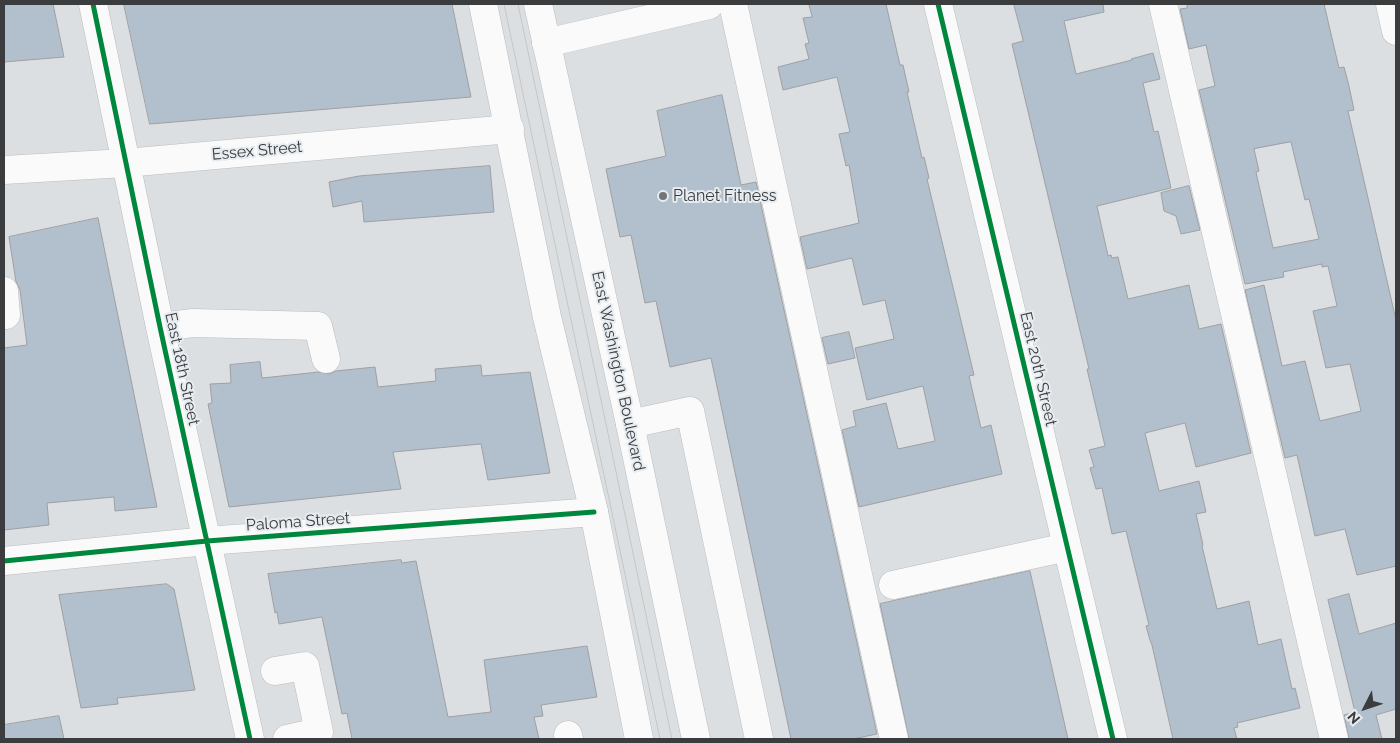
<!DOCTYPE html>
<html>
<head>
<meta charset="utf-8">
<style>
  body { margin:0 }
  #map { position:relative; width:1400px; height:743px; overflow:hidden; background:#dcdfe1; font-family:Raleway,sans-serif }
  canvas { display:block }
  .frame { position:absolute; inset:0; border:5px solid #3a3c3e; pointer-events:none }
  .north { position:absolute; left:1340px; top:683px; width:50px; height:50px; -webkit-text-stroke:4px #e7ecf1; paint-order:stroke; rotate:229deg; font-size:14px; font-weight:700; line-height:20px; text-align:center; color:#3a3c3e }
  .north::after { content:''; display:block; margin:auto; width:18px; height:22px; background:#3a3c3e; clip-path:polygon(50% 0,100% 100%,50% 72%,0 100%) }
</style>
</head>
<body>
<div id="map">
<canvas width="1400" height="743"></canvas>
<div class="frame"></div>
<div class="north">N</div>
</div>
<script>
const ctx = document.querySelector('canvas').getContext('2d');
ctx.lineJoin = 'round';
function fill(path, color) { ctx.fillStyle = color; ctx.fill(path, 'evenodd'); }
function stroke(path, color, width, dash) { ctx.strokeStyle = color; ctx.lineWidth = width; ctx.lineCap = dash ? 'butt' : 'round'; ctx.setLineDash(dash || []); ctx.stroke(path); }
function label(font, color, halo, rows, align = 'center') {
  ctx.font = font + ' Raleway,sans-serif'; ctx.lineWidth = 4; ctx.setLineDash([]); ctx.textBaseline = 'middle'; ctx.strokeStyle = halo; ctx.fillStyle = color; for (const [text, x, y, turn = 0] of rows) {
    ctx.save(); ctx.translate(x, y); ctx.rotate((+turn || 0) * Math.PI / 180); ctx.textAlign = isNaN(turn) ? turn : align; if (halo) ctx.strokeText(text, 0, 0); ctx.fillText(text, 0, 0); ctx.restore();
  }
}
const building = new Path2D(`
  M4,4H53L64,57L4,62Z
  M124,4H452L471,97L150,124Z
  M809,4H886L900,65H903L909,92H907L922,158L924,157L929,178L927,179L974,375L969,376L981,428L991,425L1002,474L859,507L842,430L856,426L853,411L886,403L898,449L935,441L923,386L867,400L855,348L894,339L885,300L863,305L852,258L807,269L800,237L859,223L849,165L846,166L839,134L850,132L837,77L783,90L778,67L809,59L805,44L809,43L803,18L812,17Z
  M1014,4H1103L1104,12L1064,21L1076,74L1132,60L1131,59L1153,53L1160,79L1143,83L1154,132L1158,131L1171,188L1097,206L1108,256L1111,255L1112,258L1118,257L1128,299L1189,285L1199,329L1221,324L1251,453L1196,467L1185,423L1145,433L1159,491L1199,481L1206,512L1196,514L1203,545L1202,546L1217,609L1249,601L1258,645L1281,639L1292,689L1295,688L1300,708L1237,723L1238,727L1234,728L1237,739H1173L1152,645L1150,640L1146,626L1149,625L1126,531L1112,534L1102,488L1096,489L1090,468L1094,467L1089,450L1105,446L1087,369H1089L1086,356L1012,44L1023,41Z
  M1187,4H1324L1339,68L1344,67L1349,86L1354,110L1348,111L1396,320V566L1357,575L1345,529L1315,536L1297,455L1285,458L1245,290L1264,285L1282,366L1305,361L1320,421L1361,411L1350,364L1326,368L1313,311L1337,306L1328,266L1322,267V264L1283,272L1284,277L1245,284L1199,90L1215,86L1206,45L1189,49L1180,9L1187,8ZM1291,142L1305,200L1309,199L1319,239L1273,248L1256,172L1259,171L1254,149Z
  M722,95L741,185L756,182L877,734L853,739H791L711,358L670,367L656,301L645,303L631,235L620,237L606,169L666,156L657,111Z
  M490,166L494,212L364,222L362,201L333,207L329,182L359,176Z
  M1189,186L1200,230L1181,234L1176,216L1164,211L1161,193Z
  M98,218L157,507L115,511L114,497L47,503L49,525L4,530V348L27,345L20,290L16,282L9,237Z
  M849,332L855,358L828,364L822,338Z
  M260,362L262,378L319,372L329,374L336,371L375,367L378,387L436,381L435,369L481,365L482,376L530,372L550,473L488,480L481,444L393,452L401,489L229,507L208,404L212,403L210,384L231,383L230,365Z
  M401,560L402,563L416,561L448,717L491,712L484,660L587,646L597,697L541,705L543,716L534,717L539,739H352L347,713L342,714L322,617L279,624L277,612L275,613L268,574Z
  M1030,571L1068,739H909L880,604Z
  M167,584L174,589L195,690L117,698L118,704L81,708L59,595Z
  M1349,594L1359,634L1396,623V709L1376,715L1382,739H1349L1344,715L1355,712L1328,600Z
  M59,716L64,739H4V725Z`);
fill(building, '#b2bfcc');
stroke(building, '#9ea0a2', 1);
const minor = new Path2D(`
  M93,4L160,327L250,739
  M733,4L894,739
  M938,4L1113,739
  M1163,4L1334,739
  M1390,4L1396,31
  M546,43L709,5
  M4,170L125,163L510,129
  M4,291L6,315
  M160,327L193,323L318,326L326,359
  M630,424L690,411L759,739
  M4,561L207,541L594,512
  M893,585L1067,547
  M275,671L305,666L319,732L287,739
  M568,735L569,739`);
const major = new Path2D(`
  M483,4L547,317L594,512L639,739
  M538,4L630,424L696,739`);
stroke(minor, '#babcbe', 29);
stroke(major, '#babcbe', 29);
stroke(minor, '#fafafa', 28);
stroke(major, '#fafafa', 28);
stroke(new Path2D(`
  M504,4L660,739
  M518,4L672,739`), '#c5c6c6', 1);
stroke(new Path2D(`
  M93,4L160,327L250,739
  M938,4L1113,739
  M4,561L207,541L594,512`), '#00873e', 5);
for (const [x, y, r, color] of [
  [663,196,5,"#737577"]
]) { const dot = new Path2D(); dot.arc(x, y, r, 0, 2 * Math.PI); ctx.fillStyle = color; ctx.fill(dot); stroke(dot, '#e7ecf1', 2); }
label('16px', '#3a3c3e', '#e7ecf1', [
  ["Essex Street",257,151,-5],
  ["East 18th Street",182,369,78],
  ["East 20th Street",1038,369,77],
  ["East Washington Boulevard",618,371,78],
  ["Paloma Street",298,522,-4]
]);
label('16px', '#3a3c3e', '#e7ecf1', [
  ["Planet Fitness",673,196]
], 'left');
</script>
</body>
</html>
